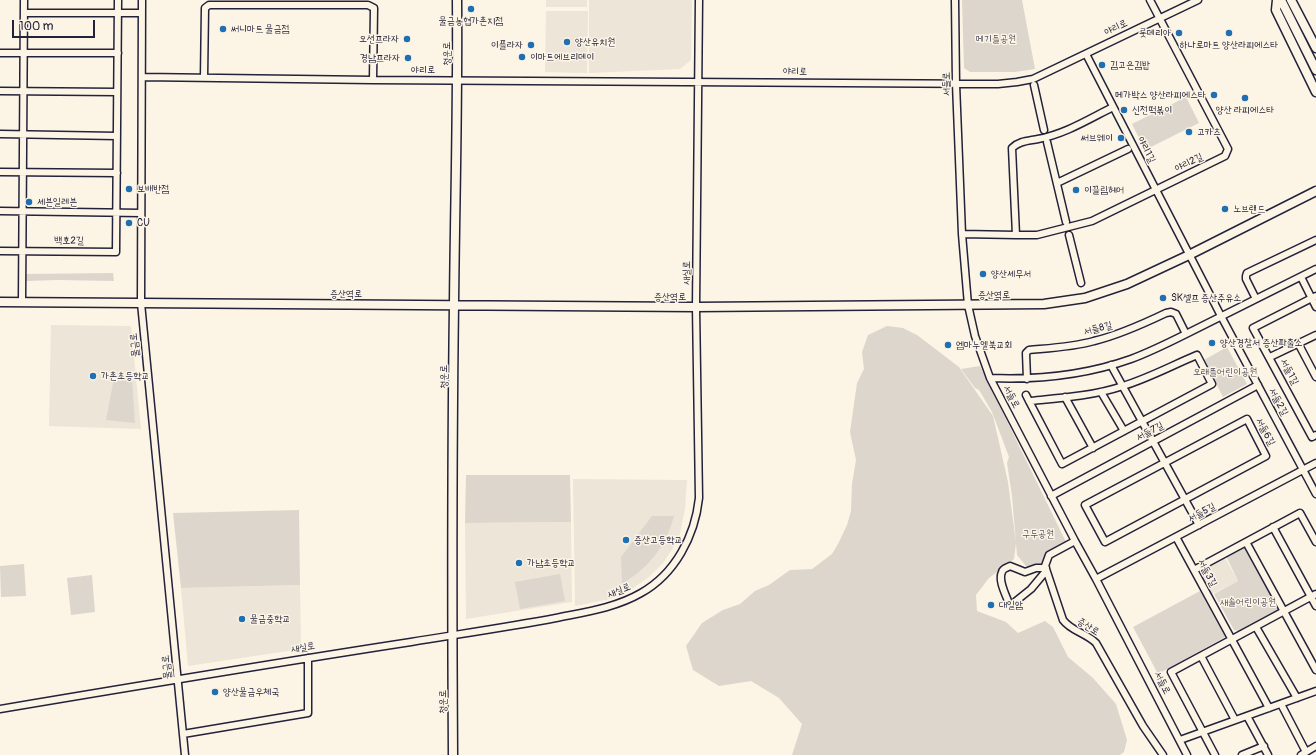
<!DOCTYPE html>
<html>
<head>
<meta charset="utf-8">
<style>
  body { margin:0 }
  #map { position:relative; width:1316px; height:755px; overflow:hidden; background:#fcf5e5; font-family:Pangolin,sans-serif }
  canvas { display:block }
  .scale { position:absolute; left:12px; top:20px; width:83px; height:18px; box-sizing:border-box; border:2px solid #22223b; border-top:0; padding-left:5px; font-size:12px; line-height:14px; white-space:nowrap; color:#22223b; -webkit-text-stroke:3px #fcf5e5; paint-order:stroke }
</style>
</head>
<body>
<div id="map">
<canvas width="1316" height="755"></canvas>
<div class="scale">100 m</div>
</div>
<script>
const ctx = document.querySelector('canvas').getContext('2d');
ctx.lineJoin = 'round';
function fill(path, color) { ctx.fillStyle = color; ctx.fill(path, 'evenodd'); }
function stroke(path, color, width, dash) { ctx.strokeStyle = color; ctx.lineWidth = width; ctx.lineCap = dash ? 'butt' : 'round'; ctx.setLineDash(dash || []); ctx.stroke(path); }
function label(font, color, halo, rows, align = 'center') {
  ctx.font = font + ' Pangolin,"Poor Story",sans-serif'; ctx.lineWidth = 3; ctx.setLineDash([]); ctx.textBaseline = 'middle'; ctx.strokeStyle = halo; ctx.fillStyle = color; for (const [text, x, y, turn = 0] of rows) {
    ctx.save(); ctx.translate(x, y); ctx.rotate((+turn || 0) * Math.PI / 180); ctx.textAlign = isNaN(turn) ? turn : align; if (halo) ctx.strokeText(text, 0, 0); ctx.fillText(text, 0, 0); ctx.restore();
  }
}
fill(new Path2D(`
  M546,0H587V7H546Z
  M589,0H692L691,60L680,69L589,73Z
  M546,11H588L587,73L545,72Z
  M51,325L131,326L141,429L49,426Z
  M573,479L687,480L685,509L680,534L675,545L663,563L649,577L629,591L610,599L575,606Z
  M571,522L572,602L466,619L465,523Z
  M1224,556L1238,581L1212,594L1199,570Z
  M300,585L301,649L188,666L181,588Z`), '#ece5d8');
fill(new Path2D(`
  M962,0H1022L1035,69L1015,72H970L964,68Z
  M1186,97L1199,123L1145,150L1132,124Z
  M113,273L114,281L58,280L26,281V274Z
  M887,326L903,328L917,335L959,367L993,416L1008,482L1016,543L1014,559L989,578L976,595L977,611L1006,622L1018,633L1045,621L1053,627L1068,657L1093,678L1116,704L1127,740L1124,752L1120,755H792L802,724L779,698L751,681L719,686L693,670L686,646L702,623L723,610L740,604L755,591L769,585L790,570L812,569L832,554L838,544L847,525L851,511L852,484L856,460L850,432L857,383L864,369L862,352L868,335Z
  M1227,347L1247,384L1223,397L1204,360Z
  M980,366L1067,544C1055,550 1046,553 1042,566H1026L1017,555L1012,496L1007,463L1009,457L992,412L979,390L975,388L961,369Z
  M115,373L132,379L135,423L106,420Z
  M466,475H570L571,522L465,523Z
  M299,510L300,585L181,588L173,513Z
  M652,516H674C665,548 649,567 622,584L621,557Z
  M1242,547L1248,548L1280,607L1278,612L1239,631L1234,630L1214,594L1238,581L1226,556Z
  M24,564L26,596L1,597L0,566Z
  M560,574L565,601L520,609L515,582Z
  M92,575L95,612L71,615L67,578Z
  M1200,591L1225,637L1158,674L1133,627Z`), '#dcd6cc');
const street = new Path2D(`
  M142,0L141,303L185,755
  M955,0L956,84L962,234L968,305L975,336L990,378L1075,541L1096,579L1187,755
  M24,13H142
  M0,53H118
  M1086,54L1221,316L1316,494
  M142,77L373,80L998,84L1017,82L1033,79L1198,0
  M204,78L205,8L209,5H368L374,8L373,80
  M1034,85L1044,130
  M0,91L117,92
  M0,134L117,136
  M1047,142L1066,222
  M0,172L117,173
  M1057,183L1128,149
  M0,211L141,213
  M962,234L1016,235H1037L1092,221L1225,156L1228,149L1150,0
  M1016,235L1012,148C1019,141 1028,141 1038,139C1065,134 1089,119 1113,107
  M1069,235L1081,283
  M0,251L116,252L118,0
  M1301,277L1316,307
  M1316,296L1253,328L1312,437L1316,435
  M1256,299L1246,279V276L1247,273L1316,240
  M22,302L24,0
  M1298,343L1316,377
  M1270,357L1316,335
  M1111,365L1199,525
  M990,378C1037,380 1086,375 1131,359C1150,352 1168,343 1186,334
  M1027,379L1026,353L1029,350C1051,348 1073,347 1094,341C1119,335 1143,324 1166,313L1171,312L1176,314L1186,334L1316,269
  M1101,392L1124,431
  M1026,395L1029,401L1062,464L1212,384L1197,355C1173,365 1149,378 1123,386C1093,396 1060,398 1029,401
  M1065,397L1093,448
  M1247,419L1266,456L1105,542L1085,505Z
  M1051,496L1258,385
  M1273,527L1316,606
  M1176,537L1269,708
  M1075,541L1049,555L1045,566L1063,620C1071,631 1086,633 1096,643L1143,726L1163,755
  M1246,542L1316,670
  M1194,570L1300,513L1316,542
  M1096,579L1316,463
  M1008,601C1005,593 998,580 1002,572C1003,568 1007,568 1010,566L1025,572L1036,568H1046
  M1016,601L1031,589L1046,571
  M1256,627L1297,698
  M1201,656L1235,720
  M1281,704L1306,752
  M0,709C137,686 274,663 411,642C460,634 508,627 556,618C585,612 615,608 641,593C675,574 695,536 699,498L696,307L699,0
  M1247,716L1268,755
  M183,734L308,713V658
  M1180,740L1316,691
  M1215,755L1171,672L1316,594
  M1242,755L1264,746
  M1301,755L1316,746`);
const secondary = new Path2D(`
  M1277,0L1276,10L1316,92
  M1281,0L1316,70
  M1291,0L1316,48
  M0,302L696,307L1044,304L1085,298L1127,284L1189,255L1316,191
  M453,755C452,605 452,454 454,304C455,202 458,101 457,0`);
stroke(street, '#22223b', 9);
stroke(secondary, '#22223b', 11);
stroke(street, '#fcf5e5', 6);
stroke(secondary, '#fcf5e5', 8);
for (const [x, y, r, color] of [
  [471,9,4,"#1f6fb2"],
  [223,29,4,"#1f6fb2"],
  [1179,33,4,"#1f6fb2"],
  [1229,33,4,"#1f6fb2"],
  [407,39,4,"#1f6fb2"],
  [567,42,4,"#1f6fb2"],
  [531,45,4,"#1f6fb2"],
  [522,57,4,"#1f6fb2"],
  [408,58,4,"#1f6fb2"],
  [1102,65,4,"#1f6fb2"],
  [1214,95,4,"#1f6fb2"],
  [1245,98,4,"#1f6fb2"],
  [1124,110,4,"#1f6fb2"],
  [1189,132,4,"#1f6fb2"],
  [1121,138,4,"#1f6fb2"],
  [129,189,4,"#1f6fb2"],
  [1076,190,4,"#1f6fb2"],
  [29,202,4,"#1f6fb2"],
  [1225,209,4,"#1f6fb2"],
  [129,223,4,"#1f6fb2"],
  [983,274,4,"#1f6fb2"],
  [1163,298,4,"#1f6fb2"],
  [1212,343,4,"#1f6fb2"],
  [948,345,4,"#1f6fb2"],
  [93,376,4,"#1f6fb2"],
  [626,540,4,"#1f6fb2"],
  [519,563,4,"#1f6fb2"],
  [991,605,4,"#1f6fb2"],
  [242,619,4,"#1f6fb2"],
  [215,692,4,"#1f6fb2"]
]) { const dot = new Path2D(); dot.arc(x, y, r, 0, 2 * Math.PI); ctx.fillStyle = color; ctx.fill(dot); stroke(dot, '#fcf5e5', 1.5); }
label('10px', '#22223b', '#fcf5e5', [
  ["물금농협가촌지점",471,21,"center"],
  ["써니마트 물금점",231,29],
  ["롯데리아",1171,33,"right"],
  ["오션프라자",399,39,"right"],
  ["양산유치원",575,42],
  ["이플라자",523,45,"right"],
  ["하나로마트 양산라피에스타",1229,45,"center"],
  ["이마트에브리데이",530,57],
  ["경남프라자",400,58,"right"],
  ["김고은김밥",1110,65],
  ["메가박스 양산라피에스타",1206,95,"right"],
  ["신전떡볶이",1132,110],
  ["양산 라피에스타",1245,110,"center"],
  ["고카츠",1197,132],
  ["써브웨이",1113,138,"right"],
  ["보배반점",137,189],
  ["이끌림헤어",1084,190],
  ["세븐일레븐",37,202],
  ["노브랜드",1233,209],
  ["CU",137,223],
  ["양산세무서",991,274],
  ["SK셀프 증산주유소",1171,298],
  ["양산경찰서 증산파출소",1220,343],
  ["엠마누엘북교회",956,345],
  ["가촌초등학교",101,376],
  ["증산고등학교",634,540],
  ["가남초등학교",527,563],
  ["대일암",999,605],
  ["물금중학교",250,619],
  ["양산물금우체국",223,692]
], 'left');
label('10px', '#22223b', '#fcf5e5', [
  ["야리로",1116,28,-26],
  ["청운로",447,54,-90],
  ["야리로",423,70],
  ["야리로",795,72,1],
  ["서들로",947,84,-91],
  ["야리1길",1146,150,63],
  ["야리2길",1189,163,-26],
  ["백호2길",69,241,1],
  ["새실로",687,273,-89],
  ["증산역로",346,294],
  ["증산역로",994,295],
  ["증산역로",670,297],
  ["서들8길",1098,329,-15],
  ["물금로",135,345,-96],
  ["서들1길",1289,372,62],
  ["청운로",444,377,-90],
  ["서들로",1011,397,62],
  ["서들2길",1278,402,62],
  ["서들7길",1150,432,-28],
  ["서들6길",1265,432,62],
  ["서들5길",1202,513,-28],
  ["서들3길",1207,573,62],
  ["새실로",619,591,-22],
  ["증산로",1088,627,32],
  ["새실로",303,648,-9],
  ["물금로",167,667,-96],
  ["서들로",1162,683,63],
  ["청운로",443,702,-90]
]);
label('10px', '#504f5f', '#fcf5e5', [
  ["메기들공원",996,39],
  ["오래뜰어린이공원",1225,372],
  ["구두공원",1038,534],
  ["새솔어린이공원",1248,602]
]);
</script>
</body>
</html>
